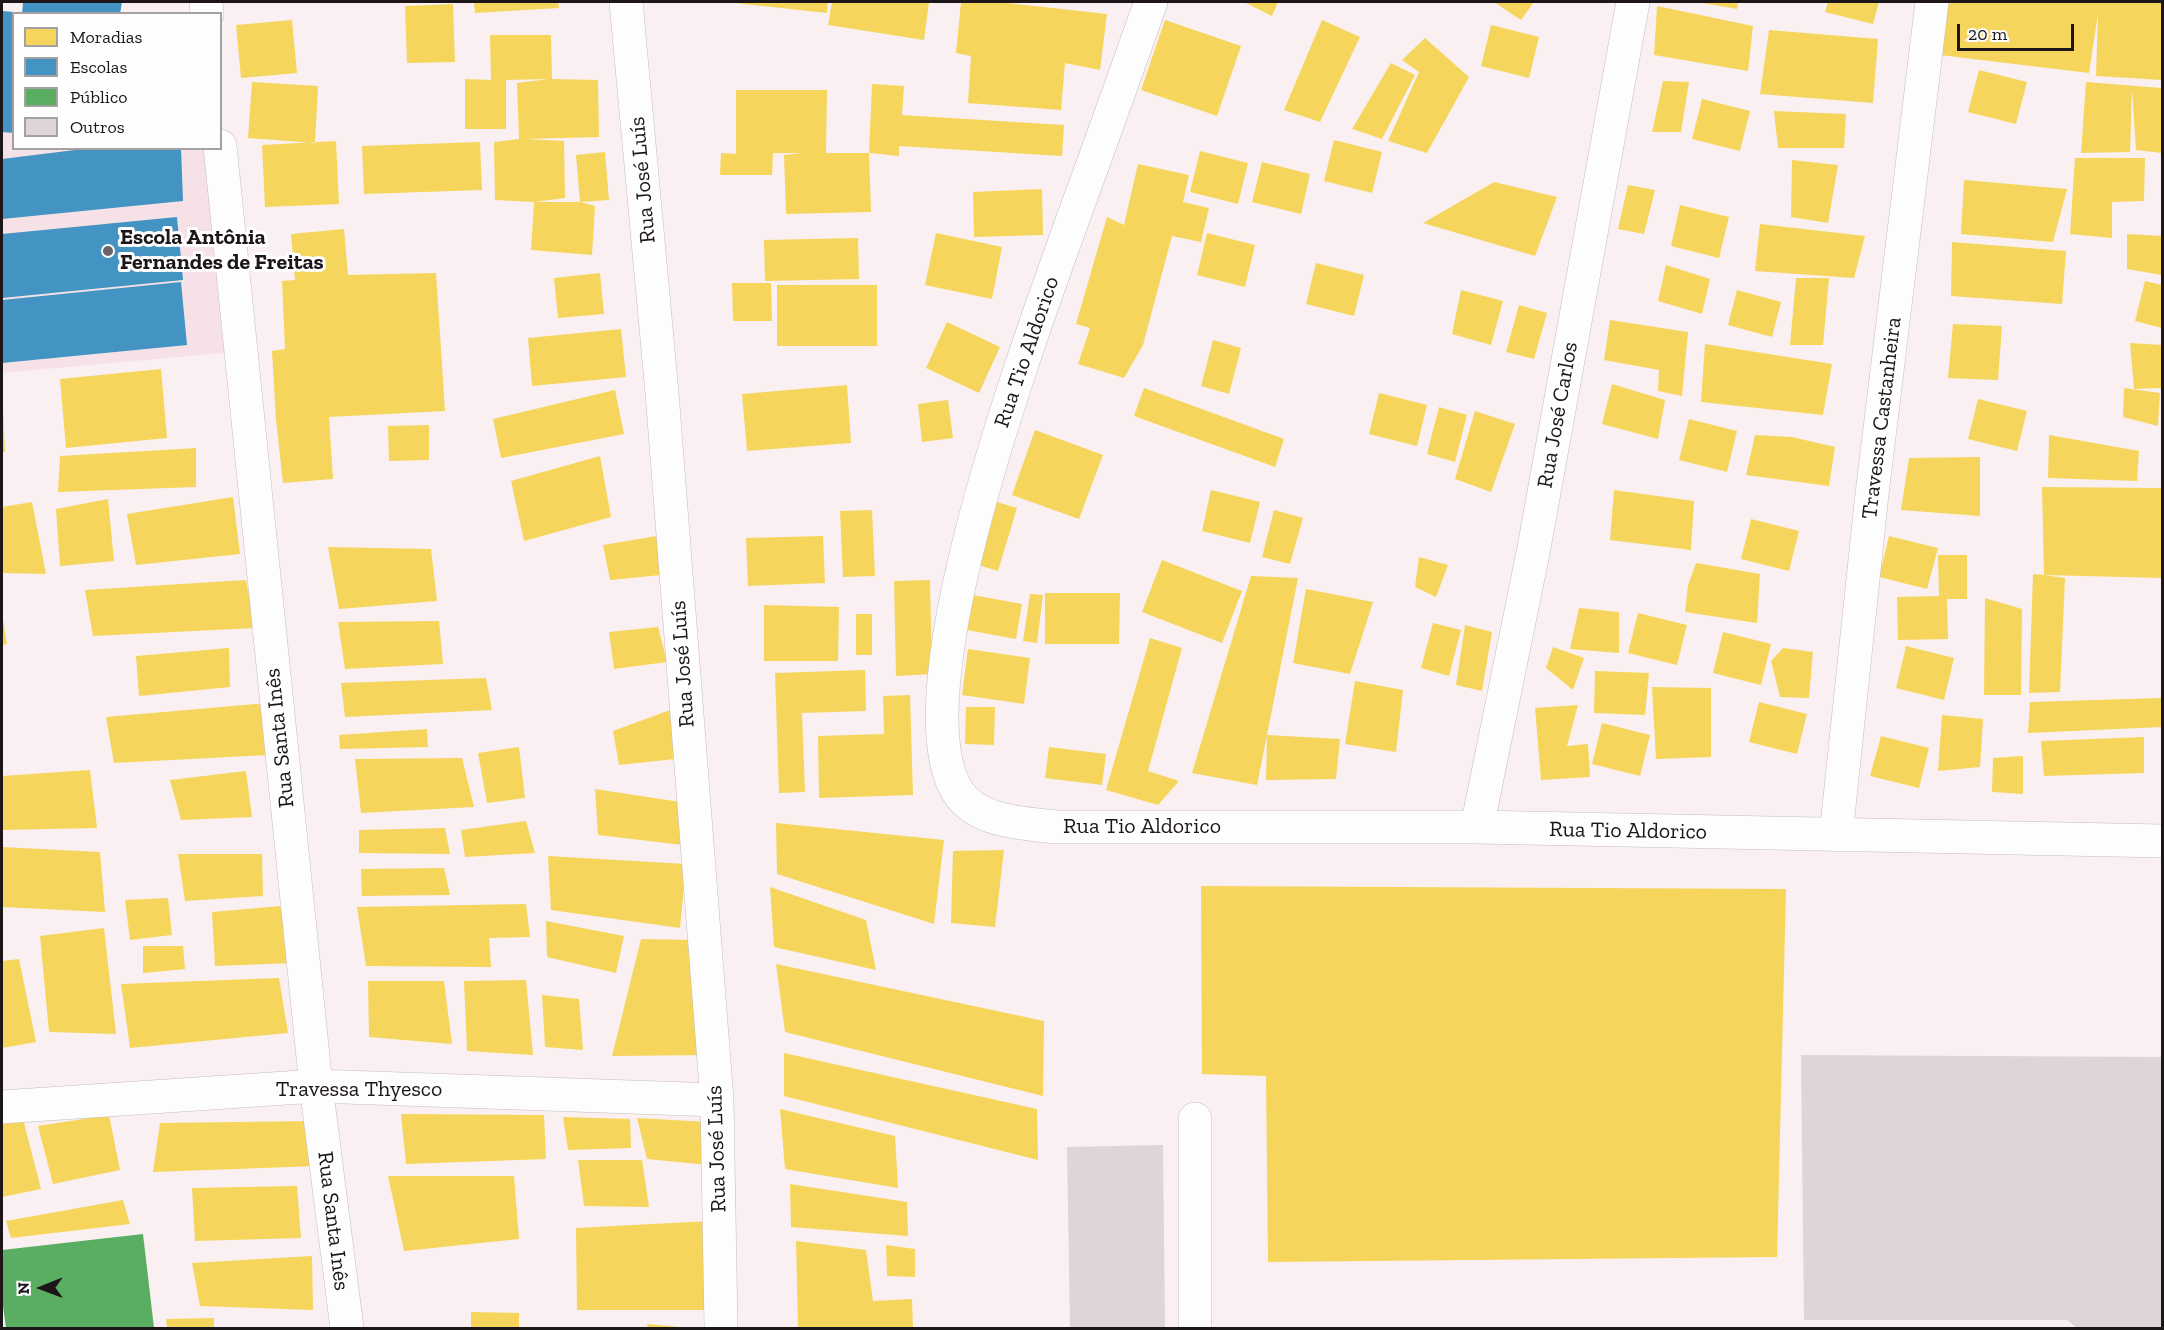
<!DOCTYPE html>
<html>
<head>
<meta charset="utf-8">
<style>
  body { margin:0 }
  #map { position:relative; width:2164px; height:1330px; overflow:hidden; background:#faf0f2; font-family:"Zilla Slab",serif }
  canvas { display:block }
  .frame { position:absolute; inset:0; border:3px solid #1d1618; pointer-events:none }
  .legend { position:absolute; left:12px; top:12px; width:210px; height:138px; box-sizing:border-box; background:#fefefe; border:2px solid #a4a1a2; margin:0; padding:8px 10px; list-style:none; font-size:18px; color:#1d1618 }
  .legend li { display:flex; align-items:center; gap:12px; height:30px }
  .legend b { width:30px; border:2px solid #a4a1a2 }
  .north { position:absolute; left:12px; top:1258px; width:60px; height:60px; -webkit-text-stroke:4px #fefefe; paint-order:stroke; rotate:269deg; font-size:16px; font-weight:700; line-height:24px; text-align:center; color:#1d1618 }
  .north::after { content:''; display:block; margin:auto; width:21px; height:27px; background:#1d1618; clip-path:polygon(50% 0,100% 100%,50% 72%,0 100%) }
  .scale { position:absolute; left:1957px; top:24px; width:117px; height:27px; box-sizing:border-box; border:3px solid #1d1618; border-top:0; padding-left:8px; font-size:18px; line-height:21px; white-space:nowrap; color:#1d1618; -webkit-text-stroke:4px #fefefe; paint-order:stroke }
</style>
</head>
<body>
<div id="map">
<canvas width="2164" height="1330"></canvas>
<div class="frame"></div>
<ul class="legend">
<li><b style="height:16px;background:#f6d55c"></b>Moradias</li>
<li><b style="height:16px;background:#4393c3"></b>Escolas</li>
<li><b style="height:16px;background:#5aae61"></b>Público</li>
<li><b style="height:16px;background:#ddd5d7"></b>Outros</li>
</ul>
<div class="north">N</div>
<div class="scale">20 m</div>
</div>
<script>
const ctx = document.querySelector('canvas').getContext('2d');
ctx.lineJoin = 'round';
function fill(path, color) { ctx.fillStyle = color; ctx.fill(path, 'evenodd'); }
function stroke(path, color, width, dash) { ctx.strokeStyle = color; ctx.lineWidth = width; ctx.lineCap = dash ? 'butt' : 'round'; ctx.setLineDash(dash || []); ctx.stroke(path); }
function label(font, color, halo, rows, align = 'center') {
  ctx.font = font + ' "Zilla Slab",serif'; ctx.lineWidth = 6; ctx.setLineDash([]); ctx.textBaseline = 'middle'; ctx.strokeStyle = halo; ctx.fillStyle = color; for (const [text, x, y, turn = 0] of rows) {
    ctx.save(); ctx.translate(x, y); ctx.rotate((+turn || 0) * Math.PI / 180); ctx.textAlign = isNaN(turn) ? turn : align; if (halo) ctx.strokeText(text, 0, 0); ctx.fillText(text, 0, 0); ctx.restore();
  }
}
fill(new Path2D(`
  M2,11L31,13L14,14V148L206,149L224,353L2,373Z`), '#f6e2e6');
fill(new Path2D(`
  M474,2H558L559,8L475,13Z
  M725,2H828L827,13Z
  M832,2H929L924,40L828,25Z
  M961,2H998L1107,14L1100,70L1065,63L1061,110L968,103L971,56L956,53Z
  M1244,2H1278L1272,16Z
  M1494,2H1534L1521,20Z
  M1697,2H1738L1737,9Z
  M1828,2H1879L1873,24L1825,12Z
  M1947,2H2162V80L2096,76L2098,14L2089,73L1940,55Z
  M453,4L455,62L407,63L405,6Z
  M1657,6L1753,26L1748,71L1654,55Z
  M292,20L297,73L241,78L236,25Z
  M1165,20L1241,46L1217,116L1141,90Z
  M1322,20L1360,37L1320,122L1284,110Z
  M1491,25L1539,37L1529,78L1481,66Z
  M1769,30L1878,39L1873,103L1760,94Z
  M490,35H551L552,79L598,80L599,137L525,139L564,141L565,198L534,202H580L576,155L605,152L609,200L580,202L595,206L592,255L531,250L534,202L495,200L494,142L519,139L517,83L549,79L506,80V129H465V79L491,80Z
  M1425,38L1469,77L1427,153L1388,141L1419,72L1402,60Z
  M1391,63L1415,75L1382,139L1352,129Z
  M1979,70L2027,82L2016,124L1968,112Z
  M1663,81L1689,82L1681,132H1652Z
  M252,82L318,86L315,143L248,138Z
  M2086,82L2162,88V153L2136,150L2132,89L2130,152L2081,153Z
  M872,84L904,86L902,115L1064,125L1062,156L899,146V156L869,153L871,212L786,214L784,155L802,153H773L772,175H720L721,153L736,154V90H827L826,153H869Z
  M1702,99L1750,111L1740,151L1692,139Z
  M1774,111L1846,114L1844,148H1778Z
  M1334,140L1382,152L1372,193L1324,181Z
  M336,141L339,204L265,207L262,145Z
  M480,142L482,190L364,194L362,146Z
  M1200,151L1248,163L1238,204L1190,192Z
  M2075,158H2145L2144,201L2112,202V238L2070,234Z
  M1792,160L1838,165L1828,223L1791,217Z
  M1262,162L1310,174L1301,214L1252,202Z
  M1138,164L1189,175L1183,202L1209,208L1201,242L1172,236L1143,345L1124,378L1078,364L1090,328L1076,324L1107,217L1124,225Z
  M1964,180L2067,189L2053,242L1961,234Z
  M1494,182L1557,197L1535,256L1423,223Z
  M1628,185L1655,190L1644,234L1618,229Z
  M1042,189L1043,235L974,237L973,192Z
  M1680,205L1729,217L1719,258L1671,246Z
  M1760,224L1865,236L1854,278L1755,271Z
  M344,229L348,275L436,273L445,411L329,417L333,479L283,483L276,420L272,351L285,349L282,281L295,280L291,234Z
  M936,233L1002,247L992,299L925,285Z
  M1207,233L1255,245L1245,287L1197,275Z
  M2127,234L2162,236V275L2127,269Z
  M858,238L859,279L765,281L764,240Z
  M1952,242L2066,251L2062,304L1951,296Z
  M1316,263L1364,275L1354,316L1306,304Z
  M1666,265L1710,279L1702,314L1658,301Z
  M600,273L604,314L558,318L554,278Z
  M1796,278H1829L1823,345H1790Z
  M2145,281L2162,285V328L2135,321Z
  M732,283H771L772,321H733Z
  M777,285H877V346H777Z
  M1461,290L1503,301L1491,345L1452,334Z
  M1737,290L1781,302L1772,337L1728,325Z
  M1519,305L1547,313L1534,359L1506,352Z
  M1610,320L1688,332L1682,396L1658,391L1659,370L1604,360Z
  M947,322L1000,347L979,393L926,368Z
  M1953,324L2002,326L1998,380L1948,378Z
  M621,329L626,377L532,386L528,338Z
  M1213,340L1241,348L1229,394L1201,386Z
  M2130,343L2162,345V388L2134,389Z
  M1705,344L1832,364L1823,415L1701,402Z
  M161,369L167,438L66,448L60,379Z
  M1612,384L1665,400L1658,439L1602,424Z
  M847,385L851,443L747,451L742,394Z
  M1144,388L1284,439L1275,467L1134,416Z
  M2124,388L2160,393L2158,426L2123,417Z
  M615,390L624,434L501,458L493,419Z
  M1379,393L1427,405L1417,446L1369,434Z
  M1978,399L2027,411L2017,451L1968,439Z
  M948,400L953,438L922,442L918,404Z
  M1439,407L1467,415L1455,462L1427,454Z
  M2,408H3L5,452H2Z
  M1475,411L1515,424L1491,492L1455,479Z
  M1689,419L1737,431L1727,472L1679,460Z
  M429,425V460L389,461L388,426Z
  M1035,430L1103,455L1079,519L1012,495Z
  M1755,435L1792,437L1835,447L1829,486L1746,475Z
  M2049,435L2139,451L2137,481L2048,478Z
  M196,448V487L58,492L60,456Z
  M600,456L611,517L524,541L511,481Z
  M1980,457V516L1901,510L1909,458Z
  M2042,487L2162,488V578L2044,575L2065,578L2060,692L2029,693L2033,574L2044,575Z
  M1211,490L1260,502L1250,543L1202,531Z
  M1614,490L1694,501L1691,550L1610,540Z
  M233,497L240,554L136,565L127,514Z
  M108,499L114,561L60,566L56,509Z
  M32,502L46,574L2,573V507Z
  M997,502L1017,508L998,571L978,565Z
  M872,510L875,576L843,577L840,511Z
  M1274,510L1303,518L1290,564L1262,557Z
  M1751,519L1799,531L1789,571L1741,559Z
  M663,535L671,574L610,580L603,545Z
  M823,536L825,583L748,586L746,538Z
  M1889,536L1938,548L1927,589L1879,577Z
  M328,547L431,549L437,601L339,609Z
  M1938,555H1967V599H1947L1948,639L1898,640L1897,597L1939,596Z
  M1419,557L1448,565L1436,597L1415,587Z
  M1162,560L1242,591L1222,643L1142,612Z
  M1696,563L1760,574L1757,623L1685,612L1688,585Z
  M1251,576L1298,578L1267,735L1340,739L1336,779L1266,780L1267,735L1257,785L1192,773Z
  M246,580L255,628L93,636L85,590Z
  M930,580L932,674L896,676L894,581Z
  M1306,589L1373,602L1350,674L1293,663Z
  M1045,593H1120L1119,644H1045Z
  M1030,594L1043,595L1037,643L1023,641Z
  M973,595L1022,604L1016,639L967,630Z
  M1985,598L2022,609L2021,695H1984Z
  M764,605L839,607L838,661H764Z
  M1579,608L1619,612V653L1570,649Z
  M2,613L7,644L2,645Z
  M1638,613L1687,625L1677,665L1628,653Z
  M856,614H872V655H856Z
  M439,621L443,664L345,669L338,622Z
  M1433,623L1461,630L1449,676L1421,668Z
  M1465,625L1492,632L1482,691L1456,685Z
  M658,627L667,662L614,669L609,632Z
  M1723,632L1771,644L1761,685L1713,673Z
  M1150,638L1182,648L1148,771L1179,781L1158,805L1106,790Z
  M1906,646L1954,658L1944,700L1896,688Z
  M1553,647L1584,658L1573,690L1546,668Z
  M229,648L230,687L139,696L136,656Z
  M1783,648L1813,652L1809,698L1780,697L1771,661Z
  M968,649L1030,658L1024,704L962,695Z
  M865,670L866,711L802,713L805,792L779,793L775,673Z
  M1595,671L1649,673L1645,715L1594,713Z
  M486,678L492,710L345,717L341,683Z
  M1355,681L1403,690L1396,752L1345,744Z
  M1652,687L1711,688V757L1656,759Z
  M910,695L913,795L819,798L818,736L884,734L883,696Z
  M2162,698V727L2028,733L2030,702Z
  M1759,702L1807,714L1797,754L1749,742Z
  M267,703L268,755L114,763L106,717Z
  M1578,705L1567,746L1588,744L1590,777L1541,780L1535,708Z
  M966,707H995L994,745L965,744Z
  M670,710L675,759L619,765L613,731Z
  M1942,715L1983,719L1980,767L1938,771Z
  M1602,723L1650,735L1640,776L1592,764Z
  M427,729L428,747L340,749L339,735Z
  M1881,736L1929,748L1919,788L1870,776Z
  M2144,737V773L2044,776L2041,741Z
  M519,747L525,798L487,803L478,753Z
  M1049,747L1106,754L1102,785L1045,778Z
  M2023,756V794L1992,792L1993,758Z
  M462,758L474,807L361,813L355,759Z
  M90,770L97,828L2,830V776Z
  M246,771L252,817L181,820L170,780Z
  M595,789L687,803L691,846L598,835Z
  M526,821L535,853L465,857L461,830Z
  M776,823L944,840L934,924L777,874Z
  M445,828L450,854L359,853V830Z
  M2,847L100,852L105,912L2,907Z
  M1004,850L995,927L951,923L953,851Z
  M178,854H262L263,896L185,901Z
  M548,856L686,864L680,928L551,910Z
  M444,868L450,895L362,896L361,869Z
  M1201,886L1786,889L1777,1257L1268,1262L1266,1076L1202,1074Z
  M770,887L866,920L876,970L774,947Z
  M168,898L172,935L130,940L125,900Z
  M526,904L530,937L489,938L491,967L366,966L357,907Z
  M280,906L293,963L215,966L212,912Z
  M546,921L624,936L616,973L547,957Z
  M104,928L116,1034L49,1032L40,936Z
  M641,939L693,940L710,1055L612,1056Z
  M143,946H183L185,969L143,973Z
  M19,959L36,1042L2,1048V961Z
  M776,964L1044,1021L1043,1096L785,1032Z
  M279,978L288,1033L130,1048L121,984Z
  M526,980L533,1055L467,1051L464,981Z
  M368,981H444L452,1044L369,1037Z
  M542,995L579,999L583,1050L545,1047Z
  M784,1053L1037,1109L1038,1160L784,1096Z
  M780,1109L895,1136L898,1188L785,1169Z
  M401,1114L544,1115L546,1159L406,1164Z
  M109,1115L120,1170L53,1184L38,1126Z
  M563,1117L630,1119L631,1148L568,1150Z
  M637,1118L708,1122L709,1165L647,1159Z
  M23,1119L41,1189L2,1197V1122Z
  M313,1121L317,1166L153,1172L160,1123Z
  M578,1160H642L649,1207L584,1206Z
  M388,1176H514L519,1239L404,1251Z
  M790,1184L907,1202L908,1236L791,1227Z
  M297,1186L301,1238L195,1241L192,1188Z
  M123,1200L130,1224L11,1238L6,1221Z
  M710,1221L716,1310H577L576,1228Z
  M796,1241L866,1250L873,1301L912,1299L913,1328H798Z
  M886,1245L915,1249V1277L887,1276Z
  M312,1256L313,1310L200,1306L192,1263Z
  M471,1312L519,1313V1328H471Z
  M214,1318V1328H167L166,1319Z
  M647,1324L680,1327V1328H648Z`), '#f6d55c');
fill(new Path2D(`
  M23,2H122L120,14H22Z
  M2,11L14,12V133L2,132Z
  M91,148H181L183,201L2,219V159Z
  M177,217L183,280L2,298V234Z
  M181,282L187,345L2,363V300Z`), '#4393c3');
fill(new Path2D(`
  M143,1234L154,1328H6L2,1299V1250Z`), '#5aae61');
fill(new Path2D(`
  M1801,1055L2162,1057V1328H2077L2067,1320H1804Z
  M1163,1145L1165,1328H1070L1067,1147Z`), '#ddd5d7');
const minor = new Path2D(`
  M206,2L207,14
  M626,2L662,393L717,1100L721,1328
  M1151,2C1126,72 1101,143 1075,213C1036,323 895,694 958,792C978,823 1024,823 1056,827H1477L2162,841
  M220,146L316,1086L347,1328
  M1477,827L1533,553L1633,2
  M1836,835L1872,494L1932,2
  M2,1107L316,1086L717,1100
  M1195,1119V1328`);
stroke(minor, '#c4bcbe', 34);
stroke(minor, '#fefdfd', 33);
for (const [x, y, r, color] of [
  [108,251,6,"#6a6264"]
]) { const dot = new Path2D(); dot.arc(x, y, r, 0, 2 * Math.PI); ctx.fillStyle = color; ctx.fill(dot); stroke(dot, '#fefefe', 2); }
label('22px', '#1d1618', '#fefefe', [
  ["Rua José Luís",643,180,-95],
  ["Rua Tio Aldorico",1027,352,-71],
  ["Rua José Carlos",1558,415,-80],
  ["Travessa Castanheira",1882,418,-83],
  ["Rua José Luís",683,664,-94],
  ["Rua Santa Inês",280,738,-96],
  ["Rua Tio Aldorico",1142,827],
  ["Rua Tio Aldorico",1628,831,1],
  ["Travessa Thyesco",359,1090],
  ["Rua José Luís",717,1149,-92],
  ["Rua Santa Inês",333,1221,83]
]);
label('bold 22px', '#1d1618', '#fefefe', [
  ["Escola Antônia",120,238],
  ["Fernandes de Freitas",120,263]
], 'left');
</script>
</body>
</html>
